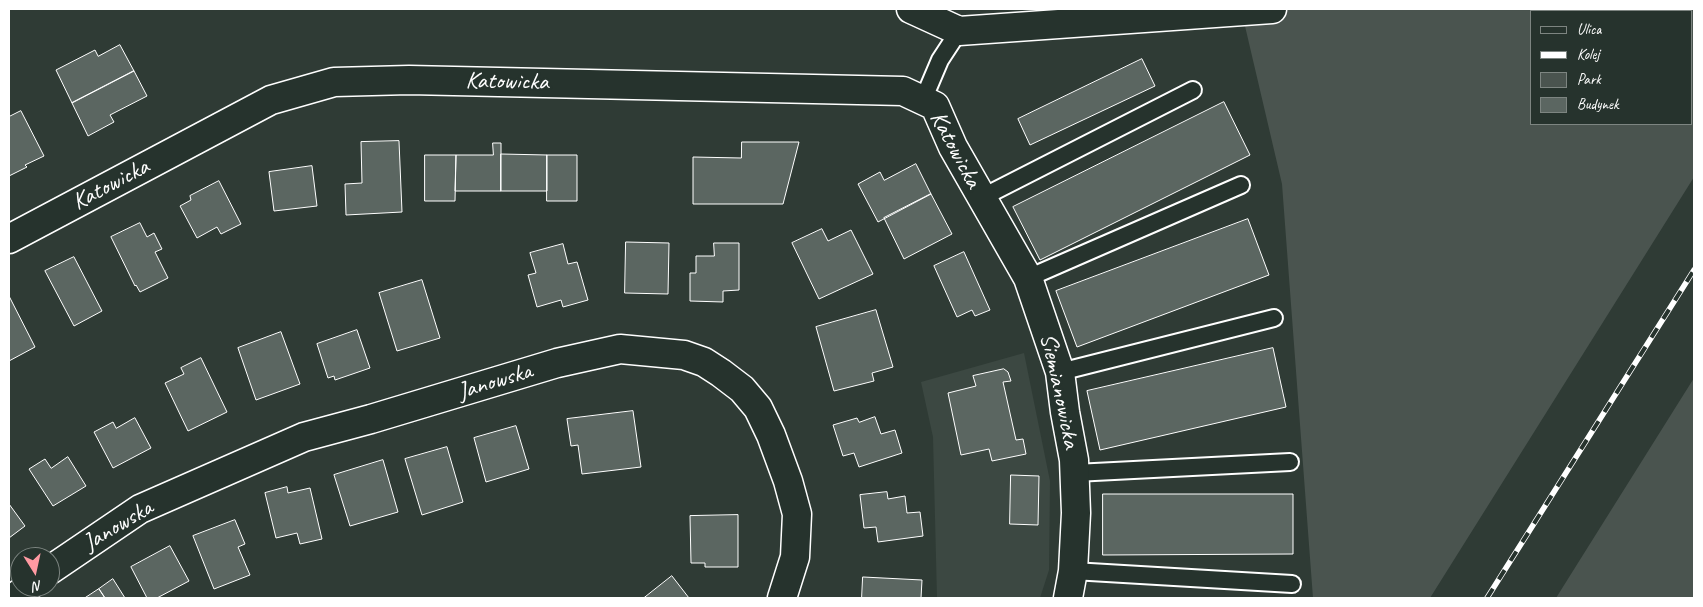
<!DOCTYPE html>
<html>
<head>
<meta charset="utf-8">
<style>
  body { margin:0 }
  #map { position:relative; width:1703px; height:607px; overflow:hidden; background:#2f3b35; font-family:Caveat,sans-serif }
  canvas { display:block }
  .frame { position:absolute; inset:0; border:10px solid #fff; pointer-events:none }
  .legend { position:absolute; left:1530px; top:10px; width:162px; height:115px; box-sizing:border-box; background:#26332d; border:1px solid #7d8581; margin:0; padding:6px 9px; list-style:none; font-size:15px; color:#fff }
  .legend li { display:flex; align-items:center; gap:10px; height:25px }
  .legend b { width:25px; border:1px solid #7d8581 }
  .north { position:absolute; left:10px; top:547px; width:50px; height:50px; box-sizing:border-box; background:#26332d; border:1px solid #7d8581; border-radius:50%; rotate:170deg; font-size:14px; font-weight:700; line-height:20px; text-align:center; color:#fff }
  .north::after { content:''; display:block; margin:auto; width:18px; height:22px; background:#ff9aa2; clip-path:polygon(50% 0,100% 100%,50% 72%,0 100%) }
</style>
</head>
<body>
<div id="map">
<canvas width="1703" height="607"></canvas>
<div class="frame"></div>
<ul class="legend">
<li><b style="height:6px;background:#26332d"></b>Ulica</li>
<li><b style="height:6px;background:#fff"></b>Kolej</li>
<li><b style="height:14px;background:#4a544f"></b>Park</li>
<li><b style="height:14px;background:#5b6661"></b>Budynek</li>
</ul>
<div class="north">N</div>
</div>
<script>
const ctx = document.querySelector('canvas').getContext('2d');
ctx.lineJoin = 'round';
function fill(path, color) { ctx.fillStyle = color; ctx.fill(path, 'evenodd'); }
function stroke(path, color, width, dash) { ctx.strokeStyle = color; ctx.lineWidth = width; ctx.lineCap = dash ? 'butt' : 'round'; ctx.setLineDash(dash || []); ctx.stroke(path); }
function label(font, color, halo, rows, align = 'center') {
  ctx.font = font + ' Caveat,sans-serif'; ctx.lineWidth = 4.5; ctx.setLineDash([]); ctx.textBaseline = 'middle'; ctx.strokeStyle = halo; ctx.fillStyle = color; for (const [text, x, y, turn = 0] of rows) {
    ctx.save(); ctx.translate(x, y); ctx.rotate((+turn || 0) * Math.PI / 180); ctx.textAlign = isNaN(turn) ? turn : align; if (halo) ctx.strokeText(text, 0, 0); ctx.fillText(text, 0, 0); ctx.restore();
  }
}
fill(new Path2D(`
  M1024,353L1050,481L1049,570L1040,598H937L933,437L921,382Z`), '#3c4842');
fill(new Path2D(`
  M1241,9H1694V177L1430,598H1313L1282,184ZM1532,11H1692V124H1532Z
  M1694,378V598H1556Z`), '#4a544f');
const building = new Path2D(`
  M120,45L134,71L72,103L56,70L95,50L98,56Z
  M1142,59L1155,86L1030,145L1018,119Z
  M134,71L147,96L110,115L114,122L88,136L72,103Z
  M1224,102L1250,155L1040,260L1013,207Z
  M21,111L44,156L25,165L27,167L9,176V117Z
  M399,141L402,212L346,215L345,184L362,183L361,142Z
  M742,142H799L783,204H693V157L741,158Z
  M493,143H501V191H455L456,155H493Z
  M501,154L547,155V191H501Z
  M425,155H456L455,201H425Z
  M547,155H577V201H547Z
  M916,164L931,194L878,222L858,184L880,172L884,180Z
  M312,166L317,206L274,211L269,172Z
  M219,181L241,224L221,234L217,227L197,238L180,206L191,200L190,196Z
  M931,194L952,234L904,259L884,218Z
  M1248,219L1269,275L1077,347L1056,291Z
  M140,223L147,237L154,233L162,249L155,252L168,278L140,292L136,285L135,286L111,237Z
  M822,229L828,241L851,230L873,274L819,299L792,243Z
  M626,242L669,243L668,294L625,293Z
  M714,243H739V290L723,291V302L690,301V273H696V256H714Z
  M563,244L568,264L577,262L588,300L563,307L561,300L537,307L528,275L536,273L530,253Z
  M964,252L990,310L975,316L972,310L957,317L934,266Z
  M74,257L102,311L74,326L45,271Z
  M422,280L440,338L397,351L379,293Z
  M9,296L35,347L9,361Z
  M876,310L893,367L872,373L874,381L834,391L816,327Z
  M357,330L370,368L335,380L334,376L328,378L317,344Z
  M281,332L300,384L256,400L238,348Z
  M1273,348L1286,407L1100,450L1087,391Z
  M201,358L227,412L188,431L165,383L184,374L181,368Z
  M1004,369L1008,372L1011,381L1003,382L1016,440L1023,439L1026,454L992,461L989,449L961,455L948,393L976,386L973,376Z
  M633,411L641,467L582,474L578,445L571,446L567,419Z
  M875,417L881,434L895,430L902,453L859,467L854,453L843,456L833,425L857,418L859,422Z
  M135,418L151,448L113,468L94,432L113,422L116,428Z
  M516,426L529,469L486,482L474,438Z
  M447,447L463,502L422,515L405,459Z
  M68,457L86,486L53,506L29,469L45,459L51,468Z
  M383,460L398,512L350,526L334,475Z
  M1011,475L1039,476L1038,525L1010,524Z
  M287,487L288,493L310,488L322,539L300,544L297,533L276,538L265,493Z
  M887,492L888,499L905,496L907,513L920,512L923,536L878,542L876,527L864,528L860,495Z
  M1103,494H1293V554L1103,555Z
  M9,504L25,526L9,538Z
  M738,515V567H705V563H691L690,516Z
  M235,520L245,544L238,547L250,575L214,589L193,536Z
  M170,546L189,581L157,598H147L131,567Z
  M672,576L689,598H644Z
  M863,577L922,580L921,598H862Z
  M113,579L125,598H105L99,589Z
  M99,589L105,598H85Z`);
fill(building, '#5b6661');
stroke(building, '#fff', 1);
const service = new Path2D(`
  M923,100L940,60L959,31
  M981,198L1193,90
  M1028,278L1241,185
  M1060,372L1274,318
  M1075,473L1290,462
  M1073,571L1292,584`);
const minor = new Path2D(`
  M911,9L959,31L1272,9
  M9,239L271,100L334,82L409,80L903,91L935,106L953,147L1028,278L1060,372L1065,412L1074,460L1076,513L1073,571L1068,598
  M50,570L140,509L304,437L371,419L557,363L620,349L684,355L704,362L721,373L742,389L758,408L771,435L788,481L797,514L795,557L782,598
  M14,598L28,587`);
stroke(service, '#fff', 20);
stroke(minor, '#fff', 31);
stroke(service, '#26332d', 16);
stroke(minor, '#26332d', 28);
const rail = new Path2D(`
  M1487,598L1694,270`);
stroke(rail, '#fff', 5.5);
stroke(rail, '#26332d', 4, [11]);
label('24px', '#fff', '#26332d', [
  ["Katowicka",507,82,1],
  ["Katowicka",955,150,62],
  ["Katowicka",111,185,-28],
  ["Janowska",495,382,-17],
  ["Siemianowicka",1059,391,78],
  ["Janowska",118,526,-31]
]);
</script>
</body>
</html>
